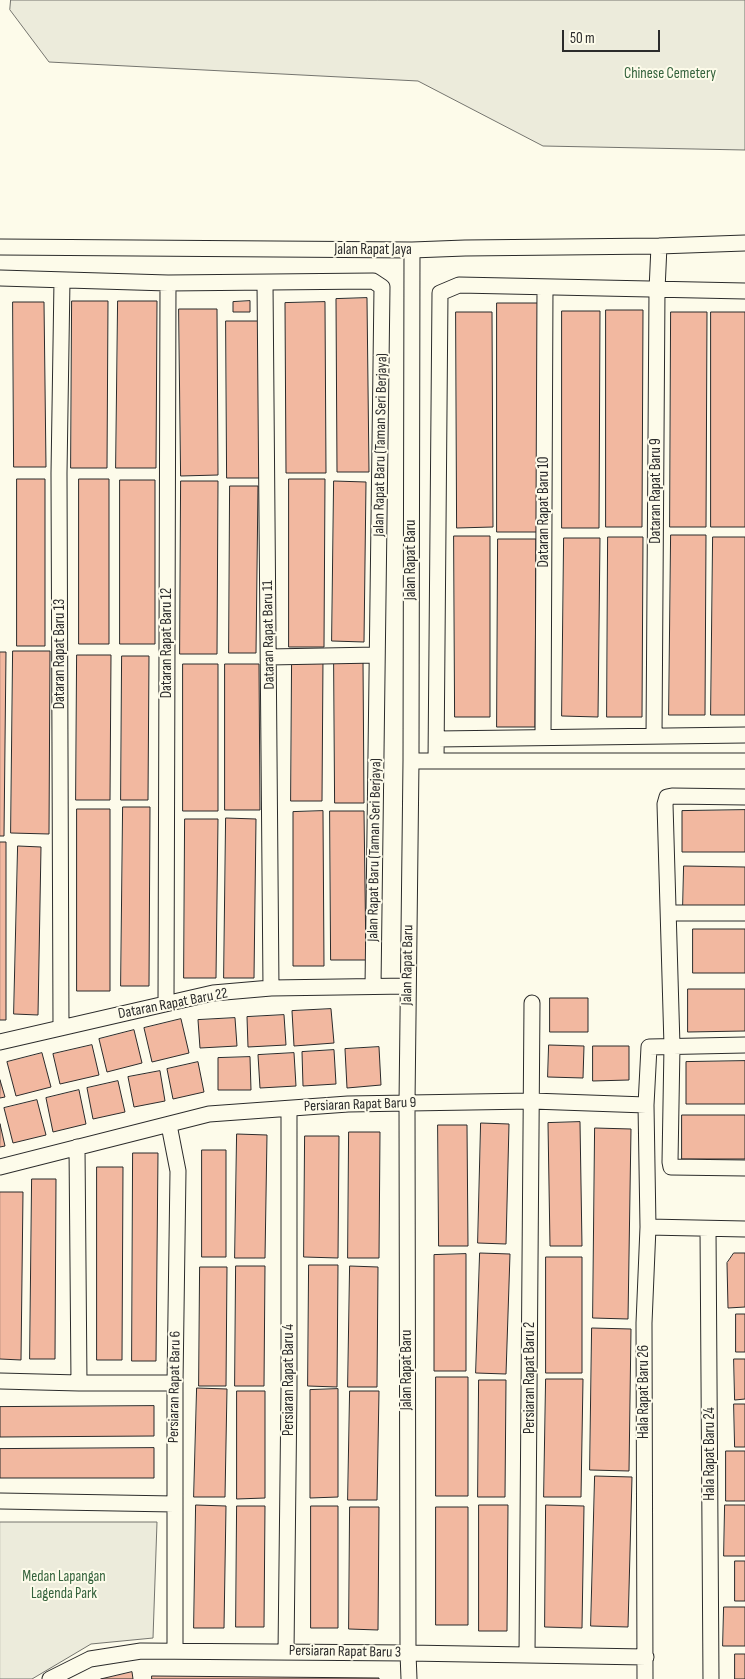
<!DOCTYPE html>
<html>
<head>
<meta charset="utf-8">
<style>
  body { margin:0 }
  #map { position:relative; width:745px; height:1679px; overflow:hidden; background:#fdfbea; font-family:"Sofia Sans Condensed",sans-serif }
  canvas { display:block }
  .scale { position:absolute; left:562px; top:30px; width:98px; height:22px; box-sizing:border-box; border:2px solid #2b2b2b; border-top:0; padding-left:6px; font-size:15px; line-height:18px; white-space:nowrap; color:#2b2b2b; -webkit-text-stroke:4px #fdfbea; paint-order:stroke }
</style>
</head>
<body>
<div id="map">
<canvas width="745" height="1679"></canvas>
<div class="scale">50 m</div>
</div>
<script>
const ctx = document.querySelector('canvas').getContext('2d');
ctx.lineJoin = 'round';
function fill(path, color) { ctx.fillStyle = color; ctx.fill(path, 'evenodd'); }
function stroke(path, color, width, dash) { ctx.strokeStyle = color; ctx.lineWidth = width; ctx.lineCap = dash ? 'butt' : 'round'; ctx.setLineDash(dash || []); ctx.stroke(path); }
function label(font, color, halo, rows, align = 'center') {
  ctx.font = font + ' "Sofia Sans Condensed",sans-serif'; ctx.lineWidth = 4; ctx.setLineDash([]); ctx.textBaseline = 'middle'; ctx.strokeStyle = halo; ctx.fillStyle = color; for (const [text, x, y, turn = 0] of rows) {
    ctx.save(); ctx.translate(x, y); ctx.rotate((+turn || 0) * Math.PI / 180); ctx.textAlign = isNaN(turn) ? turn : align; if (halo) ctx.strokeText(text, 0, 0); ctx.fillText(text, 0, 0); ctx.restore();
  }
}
const green = new Path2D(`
  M11,0H745V150L543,146L418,81L49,62L10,10Z
  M0,1522H157L153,1638L91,1644L32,1679H0Z`);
fill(green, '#ecebdb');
stroke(green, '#74746e', 1);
const building = new Path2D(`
  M367,298L369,472H337L336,299Z
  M72,301H108L107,468H71Z
  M118,301H157L156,468H116Z
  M250,301V312H233V302Z
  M13,302H44L46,467H14Z
  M325,302L326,473H286L285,303Z
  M497,303H538L537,532H497Z
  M179,309H217L218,475L181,476Z
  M606,310H643L642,527H606Z
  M562,311H600L599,528H562Z
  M456,312H492L493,527L457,528Z
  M671,312H707L706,527H670Z
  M711,312H745V527H711Z
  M226,321H260L261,478H227Z
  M17,479H45V646H17Z
  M79,479H109V644H79Z
  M289,479H325L324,647H289Z
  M120,480H155V644H120Z
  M181,481H218L217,654H180Z
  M334,481L366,482L364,642L332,641Z
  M230,486H258L256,653H229Z
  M671,535H706L705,715H669Z
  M454,536H490V717H455Z
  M608,537H643L642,717H607Z
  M713,537H745V715H711Z
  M564,538H600L598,717L562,716Z
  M498,539H536L535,727H497Z
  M13,651H50L49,834L11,833Z
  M0,652H6L4,836H0Z
  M77,655H111L110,800H76Z
  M122,656H149L148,800H121Z
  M292,658H323L322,801H291Z
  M334,660H363L364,803H335Z
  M183,664H218V811H183Z
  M225,664H259L260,810H225Z
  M123,807H150L149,986H121Z
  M77,809H110V991H77Z
  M745,810V852H682V811Z
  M323,811L324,966H293V812Z
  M330,811H364L366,960H331Z
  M226,818L256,819L254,978H224Z
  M185,819H218L216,978H184Z
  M0,842H6V1020H0Z
  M18,846L41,847L38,1015L14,1014Z
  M684,866L745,867V907H683Z
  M693,929H745V973H693Z
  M688,989H745V1031L688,1032Z
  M550,998H588V1032H550Z
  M331,1009L334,1043L294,1046L292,1011Z
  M284,1015L286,1045L248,1047L247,1017Z
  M235,1018L237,1046L200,1048L198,1020Z
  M181,1019L189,1053L152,1062L144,1028Z
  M134,1030L142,1063L107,1072L99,1039Z
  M92,1045L99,1075L60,1084L53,1054Z
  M549,1045L584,1046L583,1078L548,1077Z
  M593,1046H629V1080L593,1081Z
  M379,1047L381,1085L347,1088L345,1049Z
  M334,1050L336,1084L303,1086L302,1052Z
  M42,1053L51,1087L16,1096L7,1062Z
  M294,1053L296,1086L260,1088L258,1055Z
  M250,1057L251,1090H218V1058Z
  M745,1061V1104H686V1062Z
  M198,1062L204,1092L173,1099L167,1069Z
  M160,1071L165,1101L134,1107L128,1077Z
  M0,1080L5,1097L0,1098Z
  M118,1081L125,1112L93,1119L87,1088Z
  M79,1090L86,1124L53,1132L46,1098Z
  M37,1100L46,1135L13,1143L4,1108Z
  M682,1115H745V1159H682Z
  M580,1122L582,1246H550L548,1123Z
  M481,1123L509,1124L506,1244L478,1243Z
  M0,1124L5,1146L0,1147Z
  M438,1125H467L468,1246H439Z
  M595,1128L631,1129L628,1319L593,1318Z
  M349,1132H380L379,1258H348Z
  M237,1134L267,1135L265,1258H235Z
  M305,1136H339L338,1258L304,1257Z
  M202,1150H226V1257H202Z
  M133,1153H158L156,1361H132Z
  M97,1167H123L122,1360H97Z
  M32,1179H56L55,1359H30Z
  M0,1192H23L21,1360L0,1359Z
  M480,1253L510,1254L506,1374L476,1373Z
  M734,1253H745V1307L728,1308L727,1263Z
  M466,1254V1371H434V1255Z
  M546,1257H582V1373H546Z
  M309,1265H338L337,1387L308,1386Z
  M236,1266H265L264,1386H235Z
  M350,1266L378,1267L377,1387H348Z
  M200,1267H227L226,1386H199Z
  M736,1314H745V1352H736Z
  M592,1328L631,1329L629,1471L590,1470Z
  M734,1359H745V1399L735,1400Z
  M436,1377H468V1496H436Z
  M546,1379H583L581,1497H544Z
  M479,1380H506L505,1497H478Z
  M197,1388L227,1389L225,1497H194Z
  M338,1389V1497L310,1498V1390Z
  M237,1391H265V1498L237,1499Z
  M350,1391H379L377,1500H348Z
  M734,1404H745V1447H735Z
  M154,1406V1436L0,1437V1407Z
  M154,1448V1478H0V1449Z
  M726,1451H745V1501H726Z
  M595,1476L632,1477L628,1627L591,1626Z
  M196,1505L226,1506L224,1628H194Z
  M479,1505H508L507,1631H479Z
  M546,1505L584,1506L582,1628L545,1627Z
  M725,1505H745V1556H724Z
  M237,1506H265L264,1627H236Z
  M311,1506H338V1628H311Z
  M350,1507H379L378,1630L349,1629Z
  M436,1507H468V1625H436Z
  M735,1561H745V1601H735Z
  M724,1607H745V1646H723Z
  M735,1654H745V1679H735Z
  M132,1672L133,1679H101Z
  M152,1676L379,1678V1679H152Z`);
fill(building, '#f2b8a0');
stroke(building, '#2b2b2b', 1);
const minor = new Path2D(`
  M0,247L412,250L465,248L659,246L745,243
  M0,278L168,283L373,281L382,287L373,986
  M265,283L271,988
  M269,657L377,655
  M654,736L657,290L659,246
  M543,737L545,287
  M437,739L745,735
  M411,761H745
  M436,761L440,293L459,285L745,291
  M745,797L672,796L667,797L665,804L672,1046L670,1162L671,1167L745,1168
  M669,913H745
  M166,1003L168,283
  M61,1028L59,473L62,280
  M0,1042L213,993L271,988L408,986
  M169,1125L178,1171L175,1383V1651
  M77,1147L79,1383
  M0,1167L209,1114L348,1104L532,1101L646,1105L649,1047L745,1045
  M648,1227L745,1229
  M708,1229L711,1679
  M0,1381L79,1383H175
  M0,1501L174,1504
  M286,1652L289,1388V1109
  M527,1654L532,1003
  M50,1679L90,1659L141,1651L408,1653L646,1657
  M409,1679L408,1653L407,1103L411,761L412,250
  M645,1679L644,1323L648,1227L646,1105`);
stroke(minor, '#2b2b2b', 17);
stroke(minor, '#fdfbea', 15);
label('15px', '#34623c', '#fdfbea', [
  ["Chinese Cemetery",670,74],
  ["Medan Lapangan",64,1577],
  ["Lagenda Park",64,1594]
]);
label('15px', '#2b2b2b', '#fdfbea', [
  ["Jalan Rapat Jaya",373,250],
  ["Jalan Rapat Baru (Taman Seri Berjaya)",381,445,-89],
  ["Dataran Rapat Baru 9",656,491,-90],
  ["Dataran Rapat Baru 10",544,512,-90],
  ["Jalan Rapat Baru",411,560,-90],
  ["Dataran Rapat Baru 11",269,635,-91],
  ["Dataran Rapat Baru 12",167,643,-90],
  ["Dataran Rapat Baru 13",60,654,-90],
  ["Jalan Rapat Baru (Taman Seri Berjaya)",375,850,-89],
  ["Jalan Rapat Baru",408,965,-89],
  ["Dataran Rapat Baru 22",173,1004,-11],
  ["Persiaran Rapat Baru 9",360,1105,-2],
  ["Jalan Rapat Baru",407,1370,-90],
  ["Persiaran Rapat Baru 2",530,1378,-90],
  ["Persiaran Rapat Baru 4",289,1380,-90],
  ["Persiaran Rapat Baru 6",175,1387,-89],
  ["Hala Rapat Baru 26",644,1392,-90],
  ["Hala Rapat Baru 24",710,1454,-90],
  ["Persiaran Rapat Baru 3",345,1652,1]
]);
</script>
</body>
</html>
